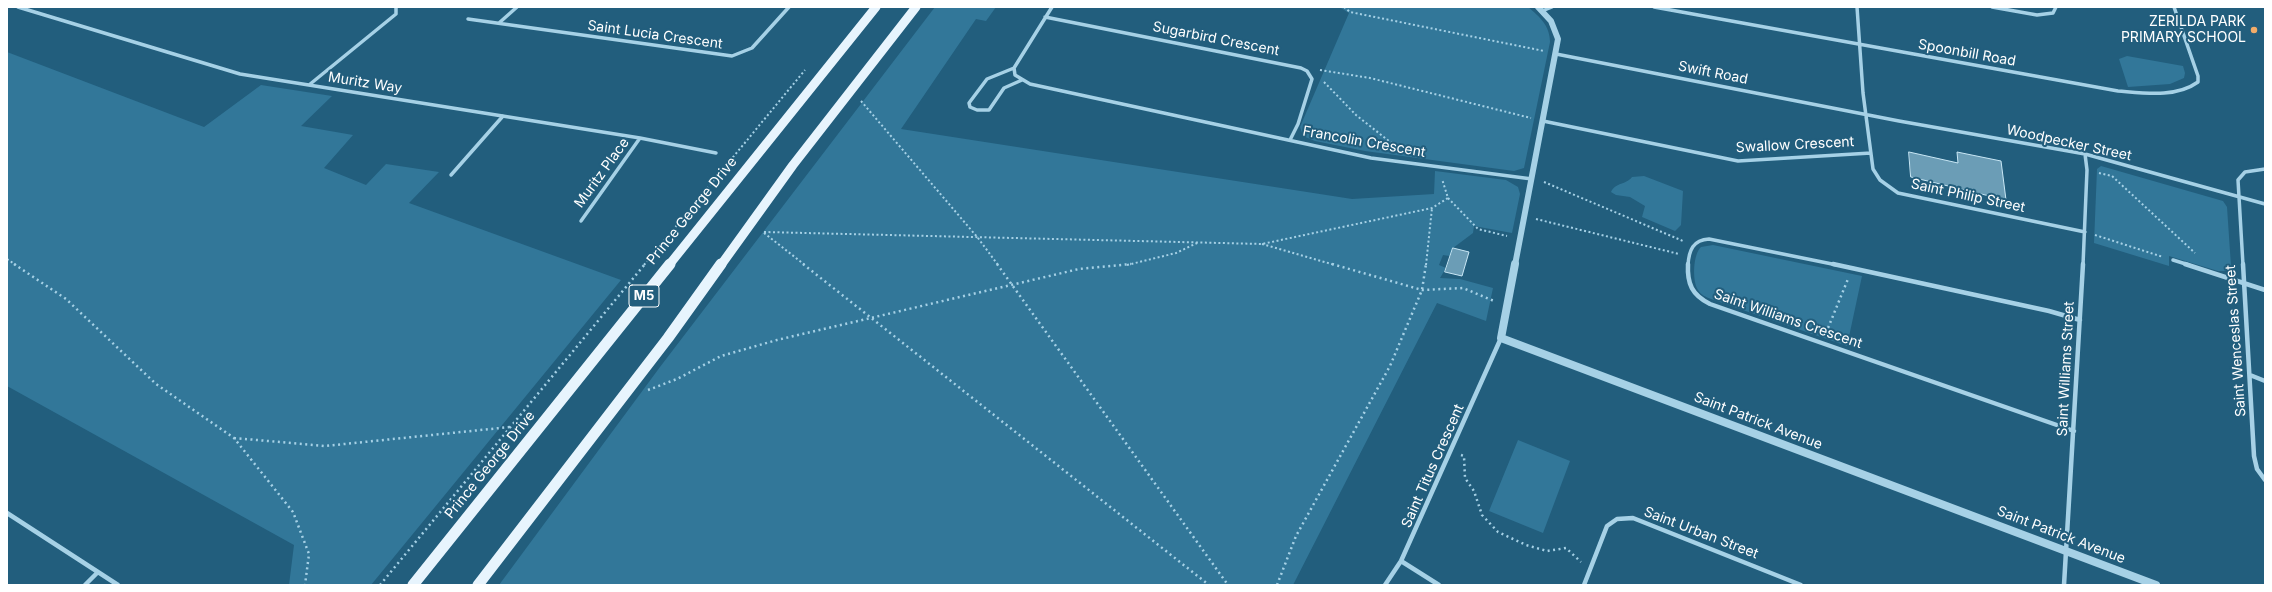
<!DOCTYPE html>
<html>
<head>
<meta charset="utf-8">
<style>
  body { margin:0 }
  #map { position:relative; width:2272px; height:592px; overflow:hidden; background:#225e7d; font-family:Inter,sans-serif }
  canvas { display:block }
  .frame { position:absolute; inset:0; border:8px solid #fff; pointer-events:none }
</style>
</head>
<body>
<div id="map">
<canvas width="2272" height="592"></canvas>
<div class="frame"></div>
</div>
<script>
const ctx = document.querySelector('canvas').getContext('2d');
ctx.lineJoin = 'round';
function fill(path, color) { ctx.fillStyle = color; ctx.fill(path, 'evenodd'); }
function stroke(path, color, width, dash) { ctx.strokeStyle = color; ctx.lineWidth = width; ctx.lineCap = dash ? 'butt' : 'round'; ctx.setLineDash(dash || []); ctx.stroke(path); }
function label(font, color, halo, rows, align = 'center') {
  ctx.font = font + ' Inter,sans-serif'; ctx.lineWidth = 4; ctx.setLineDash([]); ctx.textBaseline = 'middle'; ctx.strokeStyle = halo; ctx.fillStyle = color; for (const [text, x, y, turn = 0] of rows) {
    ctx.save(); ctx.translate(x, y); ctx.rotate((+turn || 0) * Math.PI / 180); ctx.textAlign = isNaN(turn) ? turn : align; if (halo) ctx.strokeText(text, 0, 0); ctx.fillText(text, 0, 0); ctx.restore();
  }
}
fill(new Path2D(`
  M935,7H996L986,21L976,19L901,129L1352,199L1434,194L1435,171L1506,180L1518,187L1520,194L1512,233L1474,226L1473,233L1453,248L1450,256L1443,255L1439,265L1446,268L1440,278L1460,279L1493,288L1486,321L1437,303L1293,585H499L660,367Z
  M1343,7H1528C1540,17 1550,26 1550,42L1524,168L1514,171L1365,151L1315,141L1303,136L1300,127L1349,13L1341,8Z
  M7,52L204,127L261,85L332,96L301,126L353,135L324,168L366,185L386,164L439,172L409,203L621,280L371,585H289L294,545L7,386Z
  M2127,56L2183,66L2185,73L2184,78L2170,84L2128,87L2119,59Z
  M2101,166L2223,201L2227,207L2231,266L2234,269L2233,271H2218L2169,256V266L2094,243L2097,169Z
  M1644,176L1683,191L1681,225L1675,231L1642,217L1645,206L1630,197L1616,195L1611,192C1616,182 1626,185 1632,177Z
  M1713,245L1862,276L1847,346L1711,299C1706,297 1701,295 1698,290C1692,281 1693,254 1701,247Z
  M1518,440L1570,461L1543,533L1489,511Z`), '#327799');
const building = new Path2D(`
  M1909,152L1958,163L1957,152L2001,161L2006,200L1911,177Z
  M1453,248L1469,252L1462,276L1445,272Z`);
fill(building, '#6b9db6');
stroke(building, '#c9e7f5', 1);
stroke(new Path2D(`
  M1344,7L1350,12L1544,51
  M1320,70L1370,78L1531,118
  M1324,82L1356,115L1399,149
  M861,101L978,238L998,265
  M2099,173L2112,176L2195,253
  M1544,182L1683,241
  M1448,198L1478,229L1507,236
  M1536,219L1679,254
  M764,232L1262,244L1432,208L1448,198L1442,179
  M764,233L805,265
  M2095,235L2163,257
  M1262,244L1335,265
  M7,259L16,265
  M644,265L805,70
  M1127,265L1176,253L1197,243
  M1426,265L1432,208`), '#a6d1e6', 2, [2, 2.5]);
stroke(new Path2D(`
  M14,264L66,299L156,384L234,438L293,512L309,554L305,585
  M803,264L1209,585
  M997,264L1228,585
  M1332,264L1422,290L1463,288L1494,301
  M1826,333L1848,279
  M648,390L677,379L721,356L777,340L1079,269L1131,264
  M234,438L325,446L510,427
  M1461,455L1464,456L1465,478L1474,491L1482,515L1498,532L1526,545L1547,551L1566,548L1581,562
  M380,585L645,264
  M1277,585L1296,536L1390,366L1422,290L1426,264`), '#a6d1e6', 2.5, [2, 3.5]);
stroke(new Path2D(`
  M18,7L240,74L640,138L716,153
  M1052,7L1014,68L1015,75L1030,84L1371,158L1532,179
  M1654,7L2118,91C2144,93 2176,98 2198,82V76L2174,7
  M1857,7L1863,93L1873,169L1880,180L1898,193L2085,232
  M1992,7L2037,15L2053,13L2056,7
  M1542,11L1552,7
  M1045,17L1301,68L1307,71L1312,79L1298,124L1290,140
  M468,19L732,56L752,48L789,7
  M499,23L517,7
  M1556,54L1899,121L2085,154L2265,204
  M1014,68L987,79L969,103L970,107L977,110H989L1004,88L1022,80
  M309,85L396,14V7
  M1543,121L1738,161L1871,153
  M451,175L503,116
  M581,221L640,138
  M2173,260L2189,265
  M1688,265C1689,250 1693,240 1709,239L1837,265
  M2083,265L2087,170L2085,154
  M2243,265L2238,180L2245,172L2265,169`), '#a6d1e6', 3.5);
stroke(new Path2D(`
  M1688,264C1687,284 1692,295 1710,304L2074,431
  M1833,264L2049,311L2080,320
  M2185,264L2265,290
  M2243,264L2254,456L2257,469L2265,480
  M2250,375L2265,381
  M7,513L118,585
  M1401,561L1439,585
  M85,585L98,572
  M1385,585L1401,561L1501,338
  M1584,585L1607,526L1617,519L1633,518L1801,585
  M2064,585L2083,264`), '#a6d1e6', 4.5);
stroke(new Path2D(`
  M1515,265L1558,39L1551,21L1538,7`), '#a6d1e6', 6);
stroke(new Path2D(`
  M1515,264L1501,338L2156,585`), '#a6d1e6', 8);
stroke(new Path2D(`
  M669,265L876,7
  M721,265L793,165L916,7`), '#e7f4fd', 9);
stroke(new Path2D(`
  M413,585L670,264
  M478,585L668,338L721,264`), '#e7f4fd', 11);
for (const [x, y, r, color] of [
  [2254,30,4,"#f2ac69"]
]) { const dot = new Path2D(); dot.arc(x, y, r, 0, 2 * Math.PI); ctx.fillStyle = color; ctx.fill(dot); stroke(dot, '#225e7d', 1.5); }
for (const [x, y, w] of [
  [644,296,30]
]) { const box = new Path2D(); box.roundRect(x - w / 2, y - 11, w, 22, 3); ctx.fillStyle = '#225e7d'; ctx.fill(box); stroke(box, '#fff', 1); }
label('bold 13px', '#fff', null, [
  ["M5",644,296]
]);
label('14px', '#fff', '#225e7d', [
  ["ZERILDA PARK",2246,22],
  ["PRIMARY SCHOOL",2246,38]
], 'right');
label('14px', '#fff', '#225e7d', [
  ["Saint Lucia Crescent",655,35,8],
  ["Sugarbird Crescent",1216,39,11],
  ["Spoonbill Road",1967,53,10],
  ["Swift Road",1713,73,11],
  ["Muritz Way",365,83,9],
  ["Francolin Crescent",1364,142,10],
  ["Woodpecker Street",2069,143,12],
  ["Swallow Crescent",1795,145,-3],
  ["Muritz Place",602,173,-54],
  ["Saint Philip Street",1968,196,12],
  ["Prince George Drive",692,211,-51],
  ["Saint Williams Crescent",1788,319,19],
  ["Saint Wenceslas Street",2236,341,-94],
  ["Saint Williams Street",2066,369,-87],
  ["Saint Patrick Avenue",1758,421,21],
  ["Prince George Drive",490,465,-51],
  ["Saint Titus Crescent",1433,466,-66],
  ["Saint Urban Street",1701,533,21],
  ["Saint Patrick Avenue",2061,535,21]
]);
</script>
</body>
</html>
